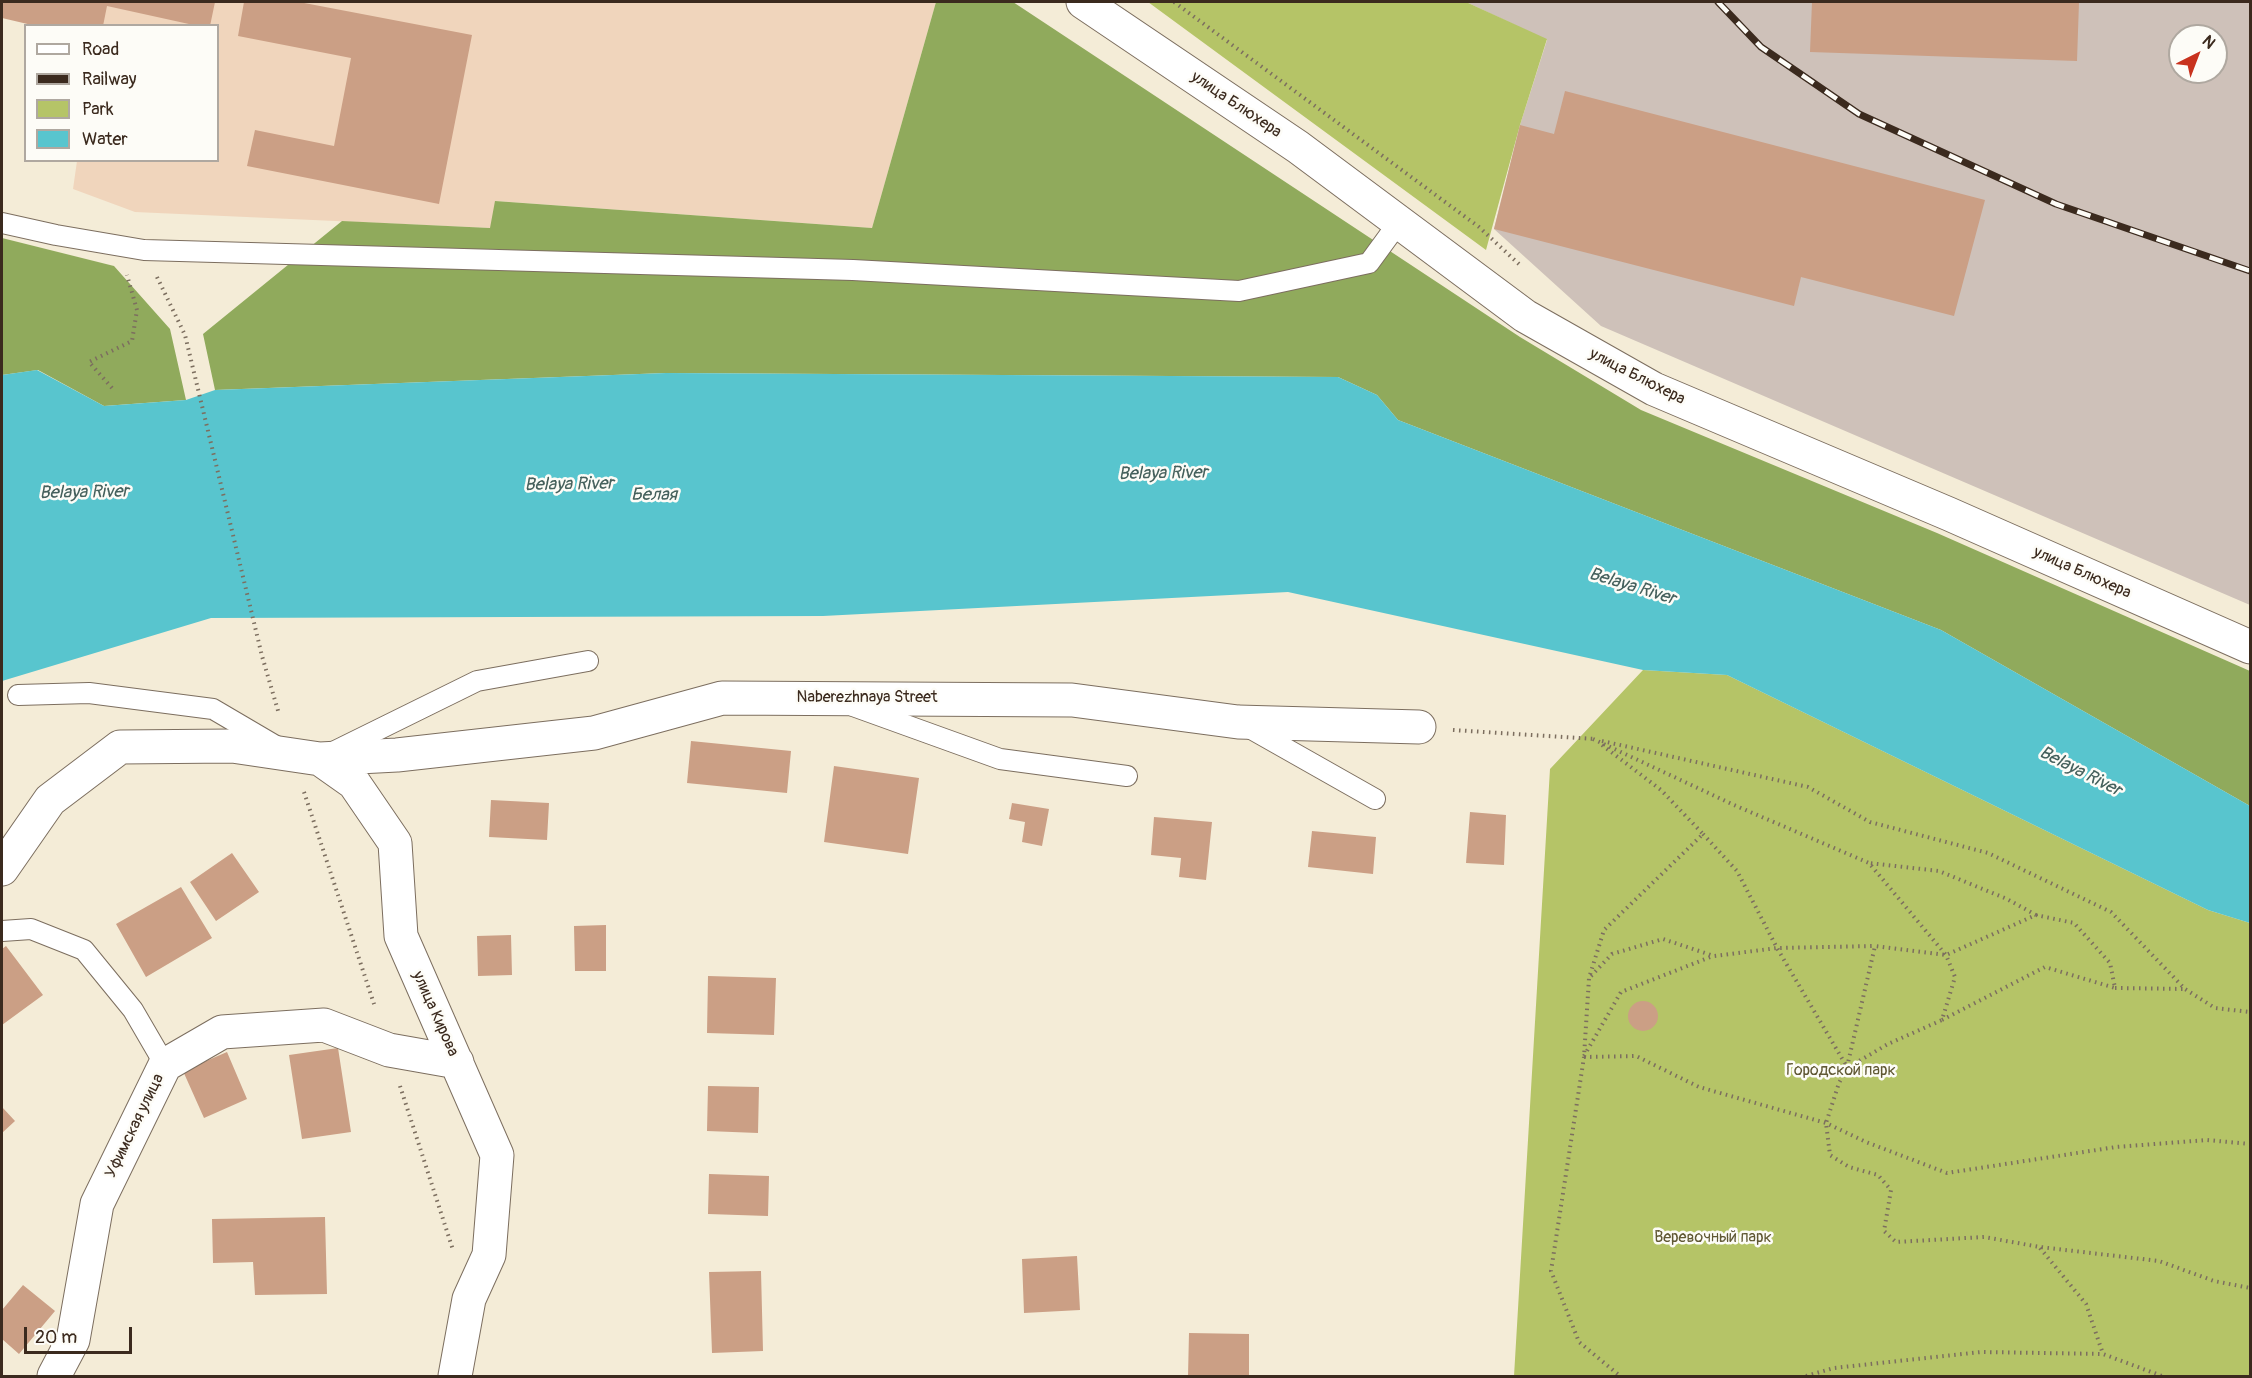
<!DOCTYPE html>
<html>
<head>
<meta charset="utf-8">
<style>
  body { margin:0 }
  #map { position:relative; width:2252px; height:1378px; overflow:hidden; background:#f4ecd7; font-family:Pangolin,sans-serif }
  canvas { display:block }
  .frame { position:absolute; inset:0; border:3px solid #3b2a1e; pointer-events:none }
  .legend { position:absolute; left:24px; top:24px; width:195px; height:138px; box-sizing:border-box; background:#fdfcf7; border:2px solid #afa8a0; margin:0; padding:8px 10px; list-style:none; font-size:18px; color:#3b2a1e }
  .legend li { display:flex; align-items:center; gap:12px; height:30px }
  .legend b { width:30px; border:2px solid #afa8a0 }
  .north { position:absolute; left:2168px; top:24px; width:60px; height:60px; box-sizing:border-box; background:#fdfcf7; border:2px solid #afa8a0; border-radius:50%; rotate:42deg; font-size:16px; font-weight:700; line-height:24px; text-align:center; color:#3b2a1e }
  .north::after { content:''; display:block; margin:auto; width:21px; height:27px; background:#c8321e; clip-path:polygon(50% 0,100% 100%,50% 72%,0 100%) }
  .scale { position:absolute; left:24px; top:1327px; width:108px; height:27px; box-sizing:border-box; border:3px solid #3b2a1e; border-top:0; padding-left:8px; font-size:18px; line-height:21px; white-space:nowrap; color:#3b2a1e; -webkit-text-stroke:4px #fdfcf7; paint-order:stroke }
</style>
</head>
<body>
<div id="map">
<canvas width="2252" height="1378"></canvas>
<div class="frame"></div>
<ul class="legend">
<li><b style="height:8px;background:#fff"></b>Road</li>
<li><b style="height:8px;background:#3b2a1e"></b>Railway</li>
<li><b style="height:16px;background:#b5c467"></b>Park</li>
<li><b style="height:16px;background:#58c5ce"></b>Water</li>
</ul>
<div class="north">N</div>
<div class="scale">20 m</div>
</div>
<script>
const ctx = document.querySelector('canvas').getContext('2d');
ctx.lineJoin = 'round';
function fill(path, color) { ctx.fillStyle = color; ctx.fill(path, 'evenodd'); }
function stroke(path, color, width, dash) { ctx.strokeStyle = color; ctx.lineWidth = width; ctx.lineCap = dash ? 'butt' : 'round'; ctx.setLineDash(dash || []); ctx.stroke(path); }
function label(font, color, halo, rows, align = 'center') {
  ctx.font = font + ' Pangolin,sans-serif'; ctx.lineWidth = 5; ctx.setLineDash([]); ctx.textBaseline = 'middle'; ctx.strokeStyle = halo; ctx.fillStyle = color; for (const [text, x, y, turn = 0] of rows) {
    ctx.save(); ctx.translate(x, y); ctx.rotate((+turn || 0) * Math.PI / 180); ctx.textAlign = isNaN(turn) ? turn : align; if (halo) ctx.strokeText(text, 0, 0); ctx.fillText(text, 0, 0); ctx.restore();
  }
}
fill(new Path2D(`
  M103,2H936L872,228L496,201L491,228L135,212L73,189L77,161L218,160V26L99,25Z`), '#f0d5bc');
fill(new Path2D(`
  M1466,2H2250V605L1601,326L1494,229L1520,125L1547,40ZM2180,36H2216V72H2180Z`), '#cec1b9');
fill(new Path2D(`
  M1148,2H1466L1547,39L1520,125L1486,250Z
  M1643,670L1727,675L2208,910L2250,923V1376H1514L1550,769Z`), '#b5c467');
fill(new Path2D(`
  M936,2H1013L1520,337L1641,410L1937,533L2250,671V806L1941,630L1398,420L1377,395L1338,377L666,373L215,390L203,334L342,221L490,228L495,201L872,228Z
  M2,238L114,266L170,329L186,400L104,406L38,370L2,375Z`), '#90aa5c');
fill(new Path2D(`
  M37,370L104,406L186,400L215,390L666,373L1338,377L1377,395L1398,420L1941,630L2250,806V923L2208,910L1727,675L1643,670L1288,592L823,616L211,618L2,681V375Z`), '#58c5ce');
fill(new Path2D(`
  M2,2H215L210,26H198L107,6L103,26H36L2,18Z
  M244,2H299L472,35L439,204L247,166L255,130L334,146L351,58L238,36Z
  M1812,2H2079L2077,61L1810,52Z
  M1565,91L1985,200L1954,316L1801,277L1794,306L1494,229L1520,125L1554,134Z
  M691,741L791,751L787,793L687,783Z
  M834,766L919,778L908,854L824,842Z
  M491,800L549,803L547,840L489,837Z
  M1012,803L1049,809L1042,846L1022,842L1025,822L1009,819Z
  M1470,812L1506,815L1504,865L1466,863Z
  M1154,817L1212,822L1206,880L1179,877L1181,858L1151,855Z
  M1312,831L1376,837L1373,874L1308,867Z
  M232,853L259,892L216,921L190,882Z
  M181,887L212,938L146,977L116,924Z
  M606,925V971H575L574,926Z
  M511,935L512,975L478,976L477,936Z
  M6,946L43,995L2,1025V949Z
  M708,976L776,978L774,1035L707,1033Z
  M1628 1016a15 15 0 1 1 30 0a15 15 0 1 1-30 0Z
  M338,1048L351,1132L302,1139L289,1055Z
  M227,1052L247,1099L204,1118L183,1071Z
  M708,1086L759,1087L758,1133L707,1131Z
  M2,1107L15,1121L2,1133Z
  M709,1174L769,1176L768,1216L708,1214Z
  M325,1217L327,1294L255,1295L253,1262L213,1263L212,1219Z
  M1077,1256L1080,1310L1024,1313L1022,1259Z
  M761,1271L763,1351L712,1353L709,1272Z
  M23,1285L55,1311L19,1354L2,1339V1310Z
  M1189,1333L1249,1334V1376H1188Z`), '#cb9f85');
const lane = new Path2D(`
  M2,223L56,235L144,250L853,270L1239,291L1369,263L1399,222
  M18,695L89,693L213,709L276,746
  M853,706L1000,759L1127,776
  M1246,726L1375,799
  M333,752L477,681L588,661
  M2,931L31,929L84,950L133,1010L165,1065`);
const street = new Path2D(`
  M320,759L397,755L594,733L722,698L1072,700L1238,722L1419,727
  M2,869L50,800L120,747L232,746L320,759L354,783L395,843L401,936L497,1155L489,1255L469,1299L455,1376
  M54,1376L73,1340L97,1204L165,1065L222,1032L324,1025L389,1050L457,1062`);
const secondary = new Path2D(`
  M1083,2L1298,147L1525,316L1654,389L1949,514L2250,647`);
stroke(lane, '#7c6e5f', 22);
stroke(street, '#7c6e5f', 35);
stroke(secondary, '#7c6e5f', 35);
stroke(new Path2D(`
  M1174,2L1479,227L1521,266
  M157,277L185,335L262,656L279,714
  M112,388L89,362L132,341L137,310L127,275
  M1453,730L1595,739
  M1593,739L1734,805L1869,863L1946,955L1955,977L1942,1020L1888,1044L1847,1068L1839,1083L1826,1123L1830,1155L1849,1167L1878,1175L1891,1190L1884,1231L1896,1242L1984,1237L2040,1247L2159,1261L2214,1281L2250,1288
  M1602,741L1808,787L1870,822L1988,853L2111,912L2185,989L2215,1008L2250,1012
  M1602,745L1661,790L1703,834L1604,930L1589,978L1584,1057L1551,1271L1579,1342L1620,1376
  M304,792L375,1007
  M1703,834L1737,871L1777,948L1847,1067
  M1591,976L1612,954L1663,939L1714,956L1777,948L1875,946
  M2115,988L2185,989
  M1942,1020L2045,967L2115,988L2110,963L2074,923L2036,915
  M1584,1056L1621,992L1713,956
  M1584,1057L1636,1056L1699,1087L1826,1123L1866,1142L1947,1173L2116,1147L2207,1140L2250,1144
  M1847,1067L1875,946L1946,955L2036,915L2007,899L1939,871L1869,863
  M400,1086L453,1250
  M2040,1248L2086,1304L2103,1354
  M1806,1376L1834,1368L1981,1352L2103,1354L2162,1376`), '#7c6e5f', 4, [1.5, 4.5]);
stroke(lane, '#fff', 20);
stroke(street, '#fff', 33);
stroke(secondary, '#fff', 33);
const rail = new Path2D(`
  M1718,2L1761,47L1859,114L2056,204L2250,271`);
stroke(rail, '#3b2a1e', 7);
stroke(rail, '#fdfcf7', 4.5, [14]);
label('16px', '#3b2a1e', '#fdfcf7', [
  ["улица Блюхера",1236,105,34],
  ["улица Блюхера",1637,377,27],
  ["улица Блюхера",2082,573,24],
  ["Naberezhnaya Street",867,698],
  ["улица Кирова",435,1014,66],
  ["Уфимская улица",135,1126,-64]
]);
label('16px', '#605834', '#fdfcf7', [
  ["Городской парк",1841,1071],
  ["Веревочный парк",1713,1238]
]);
label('italic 18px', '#45605c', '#fdfcf7', [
  ["Belaya River",1163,474,-1],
  ["Belaya River",569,485,-1],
  ["Belaya River",84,493,-1],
  ["Белая",654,495],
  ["Belaya River",1632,587,17],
  ["Belaya River",2080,772,27]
]);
</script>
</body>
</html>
